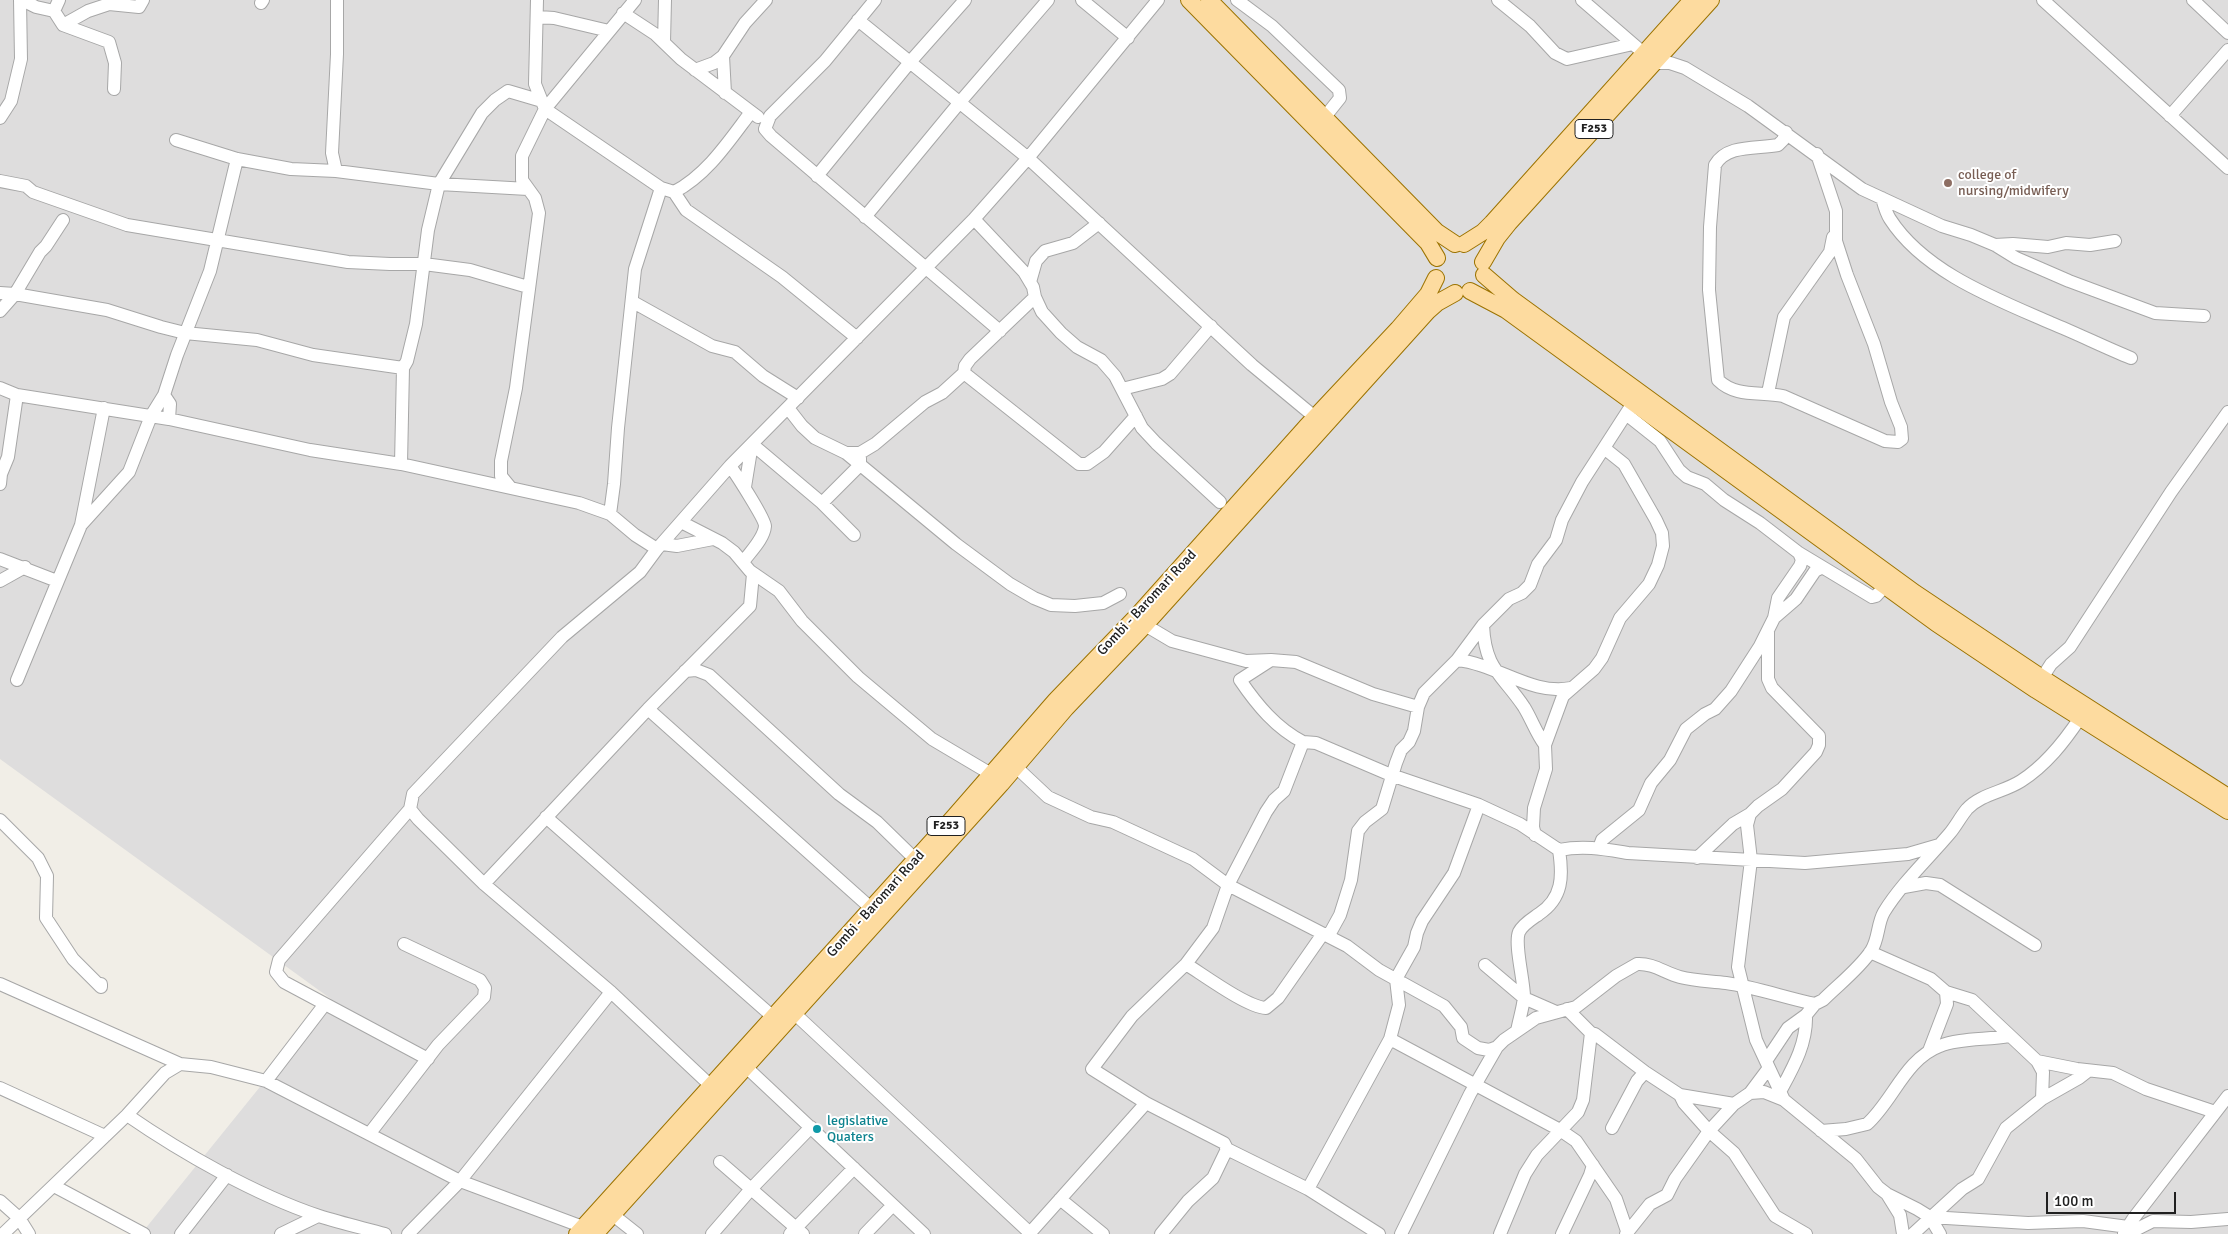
<!DOCTYPE html>
<html>
<head>
<meta charset="utf-8">
<style>
  body { margin:0 }
  #map { position:relative; width:2228px; height:1234px; overflow:hidden; background:#f1eee7; font-family:Signika,sans-serif }
  canvas { display:block }
  .scale { position:absolute; left:2046px; top:1192px; width:130px; height:22px; box-sizing:border-box; border:2px solid #202020; border-top:0; padding-left:6px; font-size:15px; line-height:18px; white-space:nowrap; color:#202020; -webkit-text-stroke:4px #fff; paint-order:stroke }
</style>
</head>
<body>
<div id="map">
<canvas width="2228" height="1234"></canvas>
<div class="scale">100 m</div>
</div>
<script>
const ctx = document.querySelector('canvas').getContext('2d');
ctx.lineJoin = 'round';
function fill(path, color) { ctx.fillStyle = color; ctx.fill(path, 'evenodd'); }
function stroke(path, color, width, dash) { ctx.strokeStyle = color; ctx.lineWidth = width; ctx.lineCap = dash ? 'butt' : 'round'; ctx.setLineDash(dash || []); ctx.stroke(path); }
function label(font, color, halo, rows, align = 'center') {
  ctx.font = font + ' Signika,sans-serif'; ctx.lineWidth = 4; ctx.setLineDash([]); ctx.textBaseline = 'middle'; ctx.strokeStyle = halo; ctx.fillStyle = color; for (const [text, x, y, turn = 0] of rows) {
    ctx.save(); ctx.translate(x, y); ctx.rotate((+turn || 0) * Math.PI / 180); ctx.textAlign = isNaN(turn) ? turn : align; if (halo) ctx.strokeText(text, 0, 0); ctx.fillText(text, 0, 0); ctx.restore();
  }
}
fill(new Path2D(`
  M0,0H2228V1234H141L331,999L0,759Z`), '#dedddd');
const minor = new Path2D(`
  M22,0L36,7L54,11
  M59,0L54,11L63,25L109,42L115,63L114,89
  M537,0L535,84L545,109L661,188L674,192C707,175 729,141 751,112
  M875,0L825,61L770,116L765,129L771,136L1000,331
  M1082,0L1128,38
  M1237,0L1272,26L1339,90L1340,98L1324,118
  M1498,0L1530,26L1555,53L1567,59L1633,44
  M1582,0L1655,63H1670L1685,68L1748,106L1862,189L1942,226L1971,235L1995,245L2016,258L2069,281L2155,313L2204,316
  M2043,0L2228,168
  M2193,0L2228,33
  M261,3L263,0
  M623,13L655,34L681,59L758,117
  M538,17L554,18L609,31
  M858,20L1028,158L1252,365L1316,418
  M63,25L88,11L109,4L139,7L143,0
  M664,42L665,0
  M723,56L725,93
  M695,70L714,63L723,56L745,23L766,0
  M2170,116L2228,50
  M0,118L11,101L21,59L20,0
  M1786,132L1783,140L1778,145C1757,149 1727,144 1715,165L1710,227L1709,290L1718,380C1736,398 1761,391 1783,396L1885,441L1898,442L1902,439L1901,427L1891,402L1874,344L1847,275L1836,241V211L1817,154
  M176,140L237,159L291,169L336,171L439,184L528,189
  M336,171L332,153L337,54V0
  M817,176L910,62L965,0
  M0,181L26,186L33,192L127,225L348,262L390,264H424L470,270L528,287
  M674,192L686,210L782,277L857,338
  M1882,198C1884,205 1886,213 1890,219C1924,272 1996,299 2051,323C2078,334 2104,347 2131,358
  M865,217L960,102L1048,0
  M974,219L1024,272L1033,287L1035,297L1042,312L1061,333L1077,347L1101,360L1115,376L1142,428L1156,443L1220,502
  M1995,245L2013,244L2048,247L2066,243L2090,245L2115,241
  M1030,282L1036,261L1045,251L1073,243L1099,223
  M0,293L15,294L107,310L161,327L185,333L257,340L313,355L403,368
  M1035,297L970,359L965,366L964,373L1079,464H1087L1104,452L1136,416
  M633,302L712,346L735,352L763,376L798,398
  M0,311L15,294L40,252L46,246L63,220
  M0,388L17,395L169,419L310,450L401,464L579,503L610,514L635,535L657,549
  M1122,389L1162,379L1170,374L1211,326
  M1768,393L1784,317L1830,252L1833,237
  M164,395L170,404L169,419
  M788,408L802,426L815,438L846,453L956,544L1010,584L1034,598L1051,605L1075,606L1103,603L1120,594
  M1626,414L1660,441L1679,470L1687,477L1705,484L1724,500L1760,523L1799,553L1872,597L1876,596L1885,586
  M752,444L822,503L854,535
  M846,453H860L875,444L925,402L942,393L964,373
  M401,464L403,368L407,361L416,324L428,230L439,184L482,113L495,100L508,91L542,101
  M730,466C736,474 765,519 765,526C764,539 750,552 743,562
  M0,484L1,474L8,457L17,395
  M510,487L501,476V461L516,388L539,213L535,198L522,180V156L545,109L635,0
  M745,487L752,444
  M822,503L860,465V458
  M610,514L614,484L618,428L635,269L661,188
  M681,522L722,543L734,552L750,571L779,591L802,621L858,677L932,739L991,774L997,781
  M81,525L129,472L151,416L164,395L177,355L210,271L237,159
  M662,544L677,546L713,539
  M0,559L57,581
  M0,581L25,567
  M1774,618L1796,599L1815,571L1821,568
  M1145,625L1172,641L1246,661L1271,660L1296,662L1373,694L1418,707
  M1483,625C1485,670 1502,674 1524,707C1532,720 1536,733 1545,745
  M1271,660L1240,680C1257,705 1276,728 1303,742L1284,791L1274,800L1266,812L1228,885L1213,928L1186,964L1132,1016L1092,1069L1146,1103L1224,1143L1227,1149L1308,1189L1379,1234
  M1457,660C1497,664 1532,696 1571,688
  M685,671L696,670L709,675L839,794L877,822L916,860
  M2042,678L2051,664L2070,647L2171,492L2228,412
  M17,680L81,525L104,408
  M648,709L872,909
  M1303,742L1316,743L1391,775L1479,805L1520,824L1559,850C1584,845 1604,849 1628,853L1805,863L1908,854L1939,845
  M1016,767L1048,797L1091,817L1113,822L1193,859L1228,885L1347,946L1379,970L1444,1006L1461,1027L1463,1038L1478,1048L1489,1050L1497,1047L1504,1040L1536,1018L1576,1007L1616,976L1637,964C1653,963 1665,973 1680,977C1695,981 1711,981 1726,983C1755,987 1786,998 1815,1004
  M410,809L279,960L276,972L284,982L428,1059
  M1750,814L1747,825L1751,860L1738,967L1756,1040L1784,1100
  M546,817L772,1016
  M0,820L38,858L47,876L46,918L73,959L101,987V984
  M1535,835L1533,827L1534,808L1546,769L1545,745L1563,696L1594,669L1602,658L1620,618L1649,584L1658,565L1663,546L1662,533L1656,520L1624,464L1604,448
  M1599,848L1602,840L1639,810L1651,783L1670,760L1686,729L1705,714L1715,709L1731,691L1760,646L1774,618L1778,598L1800,566L1802,560L1799,553
  M1697,858L1733,824L1750,814L1758,806L1782,789L1816,752L1819,745V736L1772,688L1768,679V632
  M484,884L648,709L750,606L753,574
  M1904,887L1926,883L1940,885L2035,945
  M1329,935L1340,915L1351,880L1358,831L1365,822L1382,809L1396,763L1401,750L1409,742L1414,731L1418,707L1424,693L1457,660L1483,625L1509,599L1522,593L1530,585L1538,564L1556,540L1562,520L1582,482L1633,403
  M1870,952L1931,979L1946,992L1972,1000L2037,1061L2043,1072L2042,1099
  M1186,964C1205,976 1247,1007 1266,1008L1278,998L1322,935
  M1485,965L1524,998L1556,1012
  M0,984L180,1064L211,1067L266,1081L460,1181L583,1227
  M1567,1009L1591,1033L1595,1034L1645,1072L1680,1095L1734,1104
  M794,1013L1030,1233
  M1517,1031C1519,1020 1523,1008 1524,997C1524,980 1514,944 1519,932C1523,924 1532,919 1539,914C1563,898 1563,876 1559,850
  M1390,1039L1560,1130L1576,1141L1616,1199L1627,1231
  M1929,1051L1947,1004L1946,992
  M1766,1061L1788,1028L1806,1015L1815,1004L1823,1000C1838,985 1859,969 1871,951C1879,939 1877,924 1884,912C1901,884 1929,858 1950,833C1956,826 1961,816 1967,809C1981,794 2004,792 2021,781C2046,765 2064,742 2080,718
  M2037,1061L2077,1069L2113,1073L2146,1089L2215,1112
  M745,1066L924,1234
  M266,1081L325,1004
  M710,1085L611,992L484,884L418,819L410,809L413,794L562,637L640,572L657,549L730,466L974,219L1028,158L1158,0
  M0,1088L105,1136
  M1781,1090C1794,1066 1807,1043 1806,1015
  M1750,1093L1764,1092L1784,1100L1856,1159L1878,1187L1887,1194L1917,1209L1930,1217L1940,1234
  M1680,1095L1684,1103L1709,1131L1734,1153L1775,1216L1806,1234
  M127,1115C182,1153 256,1195 319,1216C341,1223 363,1228 385,1234
  M1612,1128L1637,1081L1645,1072
  M1821,1131L1846,1129L1867,1124C1893,1101 1905,1059 1940,1046C1959,1038 1988,1040 2009,1036
  M370,1133L438,1045L484,997L485,988L480,980L404,944
  M720,1162L803,1234
  M54,1186L144,1234
  M1308,1189L1390,1039L1399,1005L1396,979L1414,947L1417,933L1422,921L1454,873L1479,805
  M1887,1194L1900,1215L1903,1234
  M1060,1199L1103,1234
  M0,1201L19,1218L29,1234
  M613,1215L637,1234
  M1930,1217L2028,1223L2083,1221L2128,1227
  M2124,1233L2133,1219L2228,1096
  M3,1234L127,1115L165,1073L180,1064
  M181,1234L227,1175
  M281,1234L318,1216
  M408,1234L460,1181L611,992
  M712,1234L751,1189L811,1127
  M790,1234L854,1168
  M865,1234L893,1205
  M1029,1234L1146,1103
  M1161,1234L1188,1201L1213,1178L1227,1149
  M1401,1234L1470,1094L1497,1047
  M1500,1234L1525,1174L1537,1155L1578,1112L1583,1100L1591,1033
  M1562,1234L1590,1175L1593,1165
  M1626,1234L1650,1204L1667,1195L1675,1179L1709,1131L1734,1104L1750,1093L1768,1069
  M1913,1234L1962,1189L1978,1179L2006,1128L2042,1099L2079,1078L2088,1071
  M2127,1234L2153,1221L2191,1222L2228,1219`);
const major = new Path2D(`
  M1189,0L1428,243L1437,258
  M1209,0L1437,232L1455,244
  M1464,244L1483,232L1492,223L1692,0
  M1483,262L1497,238L1509,223L1711,0
  M1484,275L1513,300L1915,593L2042,678L2228,797
  M1470,291L1506,310L1936,623L2036,690L2228,811
  M577,1234L953,818L1056,700L1136,617L1306,427L1398,329L1428,294L1436,278
  M595,1234L1001,784L1066,708L1145,625L1428,311L1437,303L1455,293`);
stroke(minor, '#a7a7a7', 14);
stroke(major, '#9c7300', 18);
stroke(minor, '#fff', 12);
stroke(major, '#fddb9f', 16);
for (const [x, y, r, color] of [
  [1948,183,5,"#8d6e63"],
  [817,1129,5,"#0f9aa8"]
]) { const dot = new Path2D(); dot.arc(x, y, r, 0, 2 * Math.PI); ctx.fillStyle = color; ctx.fill(dot); stroke(dot, '#fff', 2); }
for (const [x, y, w] of [
  [1594,129,38],
  [946,826,38]
]) { const box = new Path2D(); box.roundRect(x - w / 2, y - 9.5, w, 19, 4); ctx.fillStyle = '#fff'; ctx.fill(box); stroke(box, '#202020', 1); }
label('bold 12px', '#202020', null, [
  ["F253",1594,129],
  ["F253",946,826]
]);
label('14px', '#785e54', '#fff', [
  ["college of",1958,175],
  ["nursing/midwifery",1958,191]
], 'left');
label('14px', '#202020', '#fff', [
  ["Gombi - Baromari Road",1147,603,-47],
  ["Gombi - Baromari Road",876,904,-48]
]);
label('14px', '#0d838f', '#fff', [
  ["legislative",827,1121],
  ["Quaters",827,1137]
], 'left');
</script>
</body>
</html>
